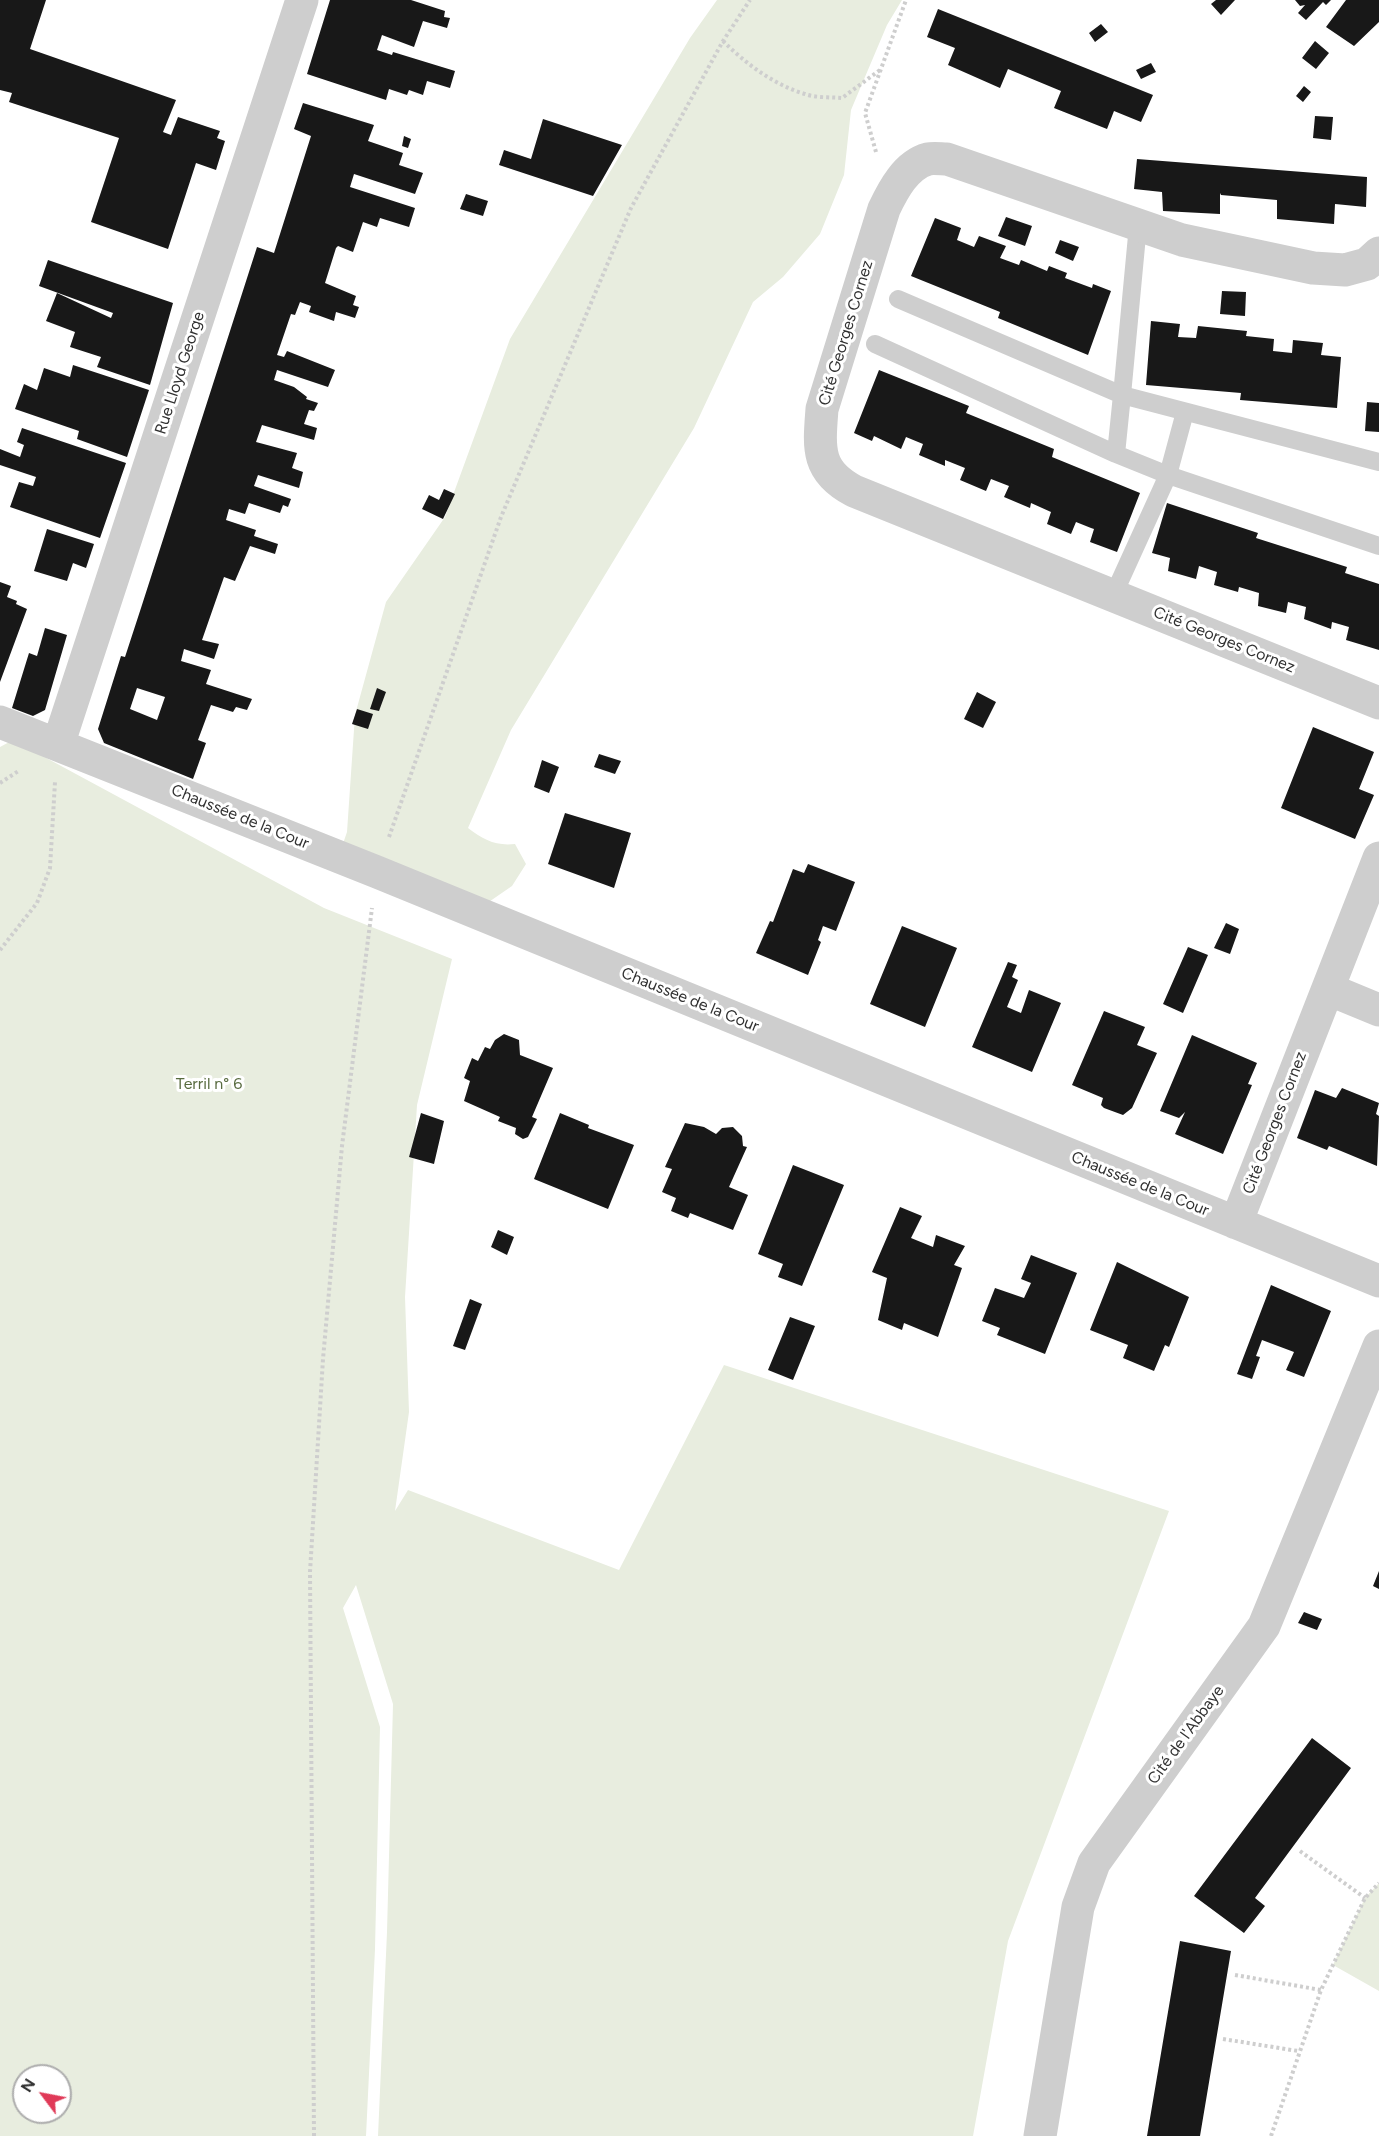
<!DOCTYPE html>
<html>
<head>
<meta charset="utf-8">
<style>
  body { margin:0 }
  #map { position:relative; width:1379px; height:2136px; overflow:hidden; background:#fff; font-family:Figtree,sans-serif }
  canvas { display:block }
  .north { position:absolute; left:12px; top:2064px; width:60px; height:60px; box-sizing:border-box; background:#fff; border:2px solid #adadad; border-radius:50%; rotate:302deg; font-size:16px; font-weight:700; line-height:24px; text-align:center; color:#313131 }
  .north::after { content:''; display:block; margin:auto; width:21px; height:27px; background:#e03a58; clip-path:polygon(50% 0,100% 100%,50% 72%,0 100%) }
</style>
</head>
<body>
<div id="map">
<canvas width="1379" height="2136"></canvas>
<div class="north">N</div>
</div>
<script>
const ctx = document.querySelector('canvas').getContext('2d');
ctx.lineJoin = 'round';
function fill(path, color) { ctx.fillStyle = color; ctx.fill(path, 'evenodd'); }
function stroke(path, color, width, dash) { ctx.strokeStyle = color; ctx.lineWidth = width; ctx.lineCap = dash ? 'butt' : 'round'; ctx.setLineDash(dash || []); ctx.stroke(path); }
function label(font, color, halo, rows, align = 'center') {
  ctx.font = font + ' Figtree,sans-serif'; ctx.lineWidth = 6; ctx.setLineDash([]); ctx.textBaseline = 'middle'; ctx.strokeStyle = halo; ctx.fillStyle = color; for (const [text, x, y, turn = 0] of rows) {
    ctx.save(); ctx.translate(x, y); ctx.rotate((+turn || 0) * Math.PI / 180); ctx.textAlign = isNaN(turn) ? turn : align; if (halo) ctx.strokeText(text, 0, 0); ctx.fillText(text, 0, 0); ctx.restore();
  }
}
fill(new Path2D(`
  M717,0H902L887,25L851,110L844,175L820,234L783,277L753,302L694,428L511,730L468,828C484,840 495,846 515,844L526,864L512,886L467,917L336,864L347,832L355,715L386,602L445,517L510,339L690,38Z
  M13,740L324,908L452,959L417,1105L405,1297L409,1412L395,1511L408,1490L619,1570L724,1365L1169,1511L1008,1941L973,2136H378L387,1932L393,1704L356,1585L343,1608L380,1727L375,1949L366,2136H0V747ZM24,2076H60V2112H24Z
  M1379,1883V1991L1333,1965L1365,1898Z`), '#e8eddf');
fill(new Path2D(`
  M0,0H46L30,49L176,100L163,132L171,135L178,117L220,131L217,138L225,141L216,170L196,163L168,249L91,222L119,138L9,102L12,93L0,90Z
  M330,0H411L445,11L444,17L450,18L447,28L423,21L414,47L382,35L377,50L392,55L393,52L455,71L450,88L427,81L423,95L409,90L407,95L389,89L386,100L307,74Z
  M1216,0H1235L1221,15L1211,4Z
  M1295,0H1331L1326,5L1323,2L1306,20L1298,13L1305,5L1300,6Z
  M1346,0H1379V22L1354,46L1326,27Z
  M938,9L1153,95L1141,122L1114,111L1107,129L1054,108L1061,91L1008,69L1000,88L948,65L955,48L927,37Z
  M1101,24L1108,32L1095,42L1089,33Z
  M1315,41L1329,53L1316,69L1302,58Z
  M1151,63L1156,72L1141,79L1136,70Z
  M1304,86L1311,92L1303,102L1296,96Z
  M303,103L374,125L368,141L403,153L399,165L423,173L415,194L354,174L350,187L415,208L409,227L380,218L377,227L363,222L353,252L338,246L336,248L325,283L356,296L353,305L359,307L355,318L336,312L334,321L309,312L311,306L300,302L295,315L291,314L277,355L284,357L287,351L335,370L328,387L277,370L274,380L294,387L307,397L306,399L318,403L314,411L309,410L304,424L317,428L314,440L262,425L256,442L297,453L292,468L303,472L299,488L258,475L254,486L291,499L288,507L283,505L280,513L249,503L245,514L229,509L226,520L256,530L254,536L278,544L275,554L250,546L235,581L224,577L202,640L219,644L214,659L184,649L181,661L211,670L206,684L252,699L247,710L236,707L233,712L211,705L198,740L206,743L193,779L104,743L98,729L121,656L125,657L141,608L257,247L274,253L311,136L294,129ZM137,688L165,697L157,720L130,709Z
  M1315,116L1333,117L1331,140L1313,138Z
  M543,119L622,145L593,196L499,165L504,150L531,159Z
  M404,136L411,139L408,148L402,146Z
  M1137,159L1367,177L1366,207L1335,204L1334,224L1277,219V200L1221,195L1220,193V214L1163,211L1162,192L1134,189Z
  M466,194L488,201L483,216L460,209Z
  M1006,217L1032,226L1025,246L998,236Z
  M935,218L961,228L957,240L974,247L979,236L1006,246L1000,258L1019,265L1021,260L1047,271L1049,266L1067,273L1065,278L1092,288L1093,284L1111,291L1088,355L998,318L1000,312L911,276Z
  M1060,240L1079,247L1073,261L1055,253Z
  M48,260L173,303L150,385L97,367L101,357L70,347L75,332L46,321L57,293L111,318L113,313L39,286Z
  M1222,291L1246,292L1245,316L1220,314Z
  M1151,321L1180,324L1178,337L1196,338L1198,326L1247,331L1246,336L1274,339L1273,351L1292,353L1293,340L1323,343L1321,355L1341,357L1337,408L1240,400L1241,393L1146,385Z
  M73,365L149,390L127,457L77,439L79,431L15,409L24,384L37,390L44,368L70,377Z
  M879,370L969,406L966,413L1054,449L1052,457L1140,493L1117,552L1090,542L1094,529L1091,528L1076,522L1071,534L1047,524L1051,512L1031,503L1030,508L1004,497L1009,486L991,479L986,491L960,480L965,468L945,460V466L919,455L923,444L906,437L901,449L874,436L872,441L854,433Z
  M1367,402L1379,403V432L1365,431Z
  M22,428L126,463L100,538L10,507L19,482L33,486L36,477L0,465V449L20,457L24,445L17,442Z
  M444,489L455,494L443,519L422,509L429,495L439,500Z
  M1167,503L1258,533L1256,538L1347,567L1345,573L1379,584V650L1346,640L1349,627L1332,622L1331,629L1304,619L1306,607L1288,602L1286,613L1258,606L1259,593L1239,587L1238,592L1214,585L1217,572L1199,566L1196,579L1168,571L1170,558L1152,553Z
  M47,529L94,544L86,568L73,563L67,581L34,571Z
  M0,582L11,586L7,597L17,601L16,604L27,609L0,682Z
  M45,628L67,635L45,710L33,716L12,708L29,653L37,656Z
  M377,688L386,692L379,711L370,709Z
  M977,692L996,702L983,728L964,719Z
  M357,709L373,714L368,729L352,724Z
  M1313,727L1374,752L1359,789L1374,795L1355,839L1281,808Z
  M599,754L621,761L615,774L594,767Z
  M542,760L559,767L549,793L534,787Z
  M565,813L631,833L614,888L548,864Z
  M808,864L855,882L836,931L823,926L818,940L821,942L808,975L756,953L770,921L773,922L793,869L804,873Z
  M1226,923L1239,929L1230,954L1214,948Z
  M902,926L957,948L925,1027L870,1004Z
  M1188,947L1208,955L1183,1013L1163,1004Z
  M1008,962L1017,965L1012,977L1018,980L1007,1007L1021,1013L1029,990L1061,1003L1032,1072L972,1047Z
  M1104,1011L1145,1027L1137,1045L1157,1053L1132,1108L1123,1115L1104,1108L1101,1105L1103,1098L1072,1085Z
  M504,1034L519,1040L520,1055L553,1068L532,1117L537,1119L528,1137L523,1139L515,1134L516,1128L498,1121L500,1117L464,1101L470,1081L464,1078L472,1058L478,1061L485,1047L490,1049L495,1040Z
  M1192,1035L1257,1063L1248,1084L1252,1085L1223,1154L1175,1134L1185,1112L1179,1118L1160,1111Z
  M1342,1088L1379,1103L1376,1114L1379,1116L1377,1166L1329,1146L1327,1150L1297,1138L1315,1090L1336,1098Z
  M421,1113L444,1121L434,1164L409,1157Z
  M560,1113L589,1125L588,1128L634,1145L608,1209L534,1179Z
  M685,1123L704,1127L716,1134L722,1128L733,1127L742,1136L743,1146L747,1147L729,1187L748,1195L733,1230L690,1213L688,1218L671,1211L676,1198L662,1192L672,1169L665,1167Z
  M793,1165L844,1185L802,1286L778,1277L783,1264L758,1254Z
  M900,1207L922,1216L911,1238L933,1247L936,1235L965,1246L954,1265L962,1268L938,1337L904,1323L902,1330L878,1320L887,1278L872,1272Z
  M498,1230L514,1237L507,1255L491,1247Z
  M1031,1255L1077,1273L1045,1354L997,1335L1000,1328L982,1321L995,1288L1024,1298L1031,1283L1021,1279Z
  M1117,1262L1189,1297L1169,1347L1165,1345L1154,1371L1123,1358L1128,1345L1090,1330Z
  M1271,1285L1331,1311L1304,1377L1286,1370L1294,1352L1262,1340L1256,1356L1260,1357L1252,1379L1237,1374Z
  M470,1299L482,1304L465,1350L453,1346Z
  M790,1317L815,1326L793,1380L768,1370Z
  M1379,1571V1589L1373,1586Z
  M1304,1612L1322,1619L1317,1630L1298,1623Z
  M1312,1738L1351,1768L1255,1898L1265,1906L1244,1933L1194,1896Z
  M1180,1941L1231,1951L1200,2136H1147Z`), '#181818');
stroke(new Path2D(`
  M723,41C745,63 774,85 805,94C816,98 830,97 842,98L880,70
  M876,152L865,113L906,0
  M0,783L20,770
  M389,837L501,517L631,208L723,41L750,0
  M0,950L37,903L50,868L55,782
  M1300,1851L1365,1898
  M1235,1975L1321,1990
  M1223,2039L1298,2051
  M314,2136L310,1572L323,1359L342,1146L372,908
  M1271,2136L1321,1990L1365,1898L1379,1883`), '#cecece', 4, [3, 3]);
stroke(new Path2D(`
  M1138,225L1122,395L1379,462
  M898,299L1122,395L1116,454
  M875,344L1116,454L1168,475L1379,546
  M1113,596L1168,475L1185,412`), '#cecece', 18);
stroke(new Path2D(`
  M1379,253L1367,264L1345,270L1313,268L1182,240L947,159C942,159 933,158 928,159C906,165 893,190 884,209L822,409C819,448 816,471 854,491L1379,703
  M0,722L377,872L1379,1281
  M58,745L302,0
  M1328,989L1379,1010
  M1236,1223L1379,858
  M1040,2136L1078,1907L1094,1863L1264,1626L1379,1346`), '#cecece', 33);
label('16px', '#313131', '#fff', [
  ["Cité Georges Cornez",846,333,-73],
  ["Rue Lloyd George",180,373,-72],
  ["Cité Georges Cornez",1224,640,22],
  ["Chaussée de la Cour",240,817,22],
  ["Chaussée de la Cour",690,1000,22],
  ["Cité Georges Cornez",1275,1123,-69],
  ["Chaussée de la Cour",1140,1184,22],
  ["Cité de l'Abbaye",1186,1735,-54]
]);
label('16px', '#586b3f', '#fff', [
  ["Terril n° 6",209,1084]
]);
</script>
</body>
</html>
